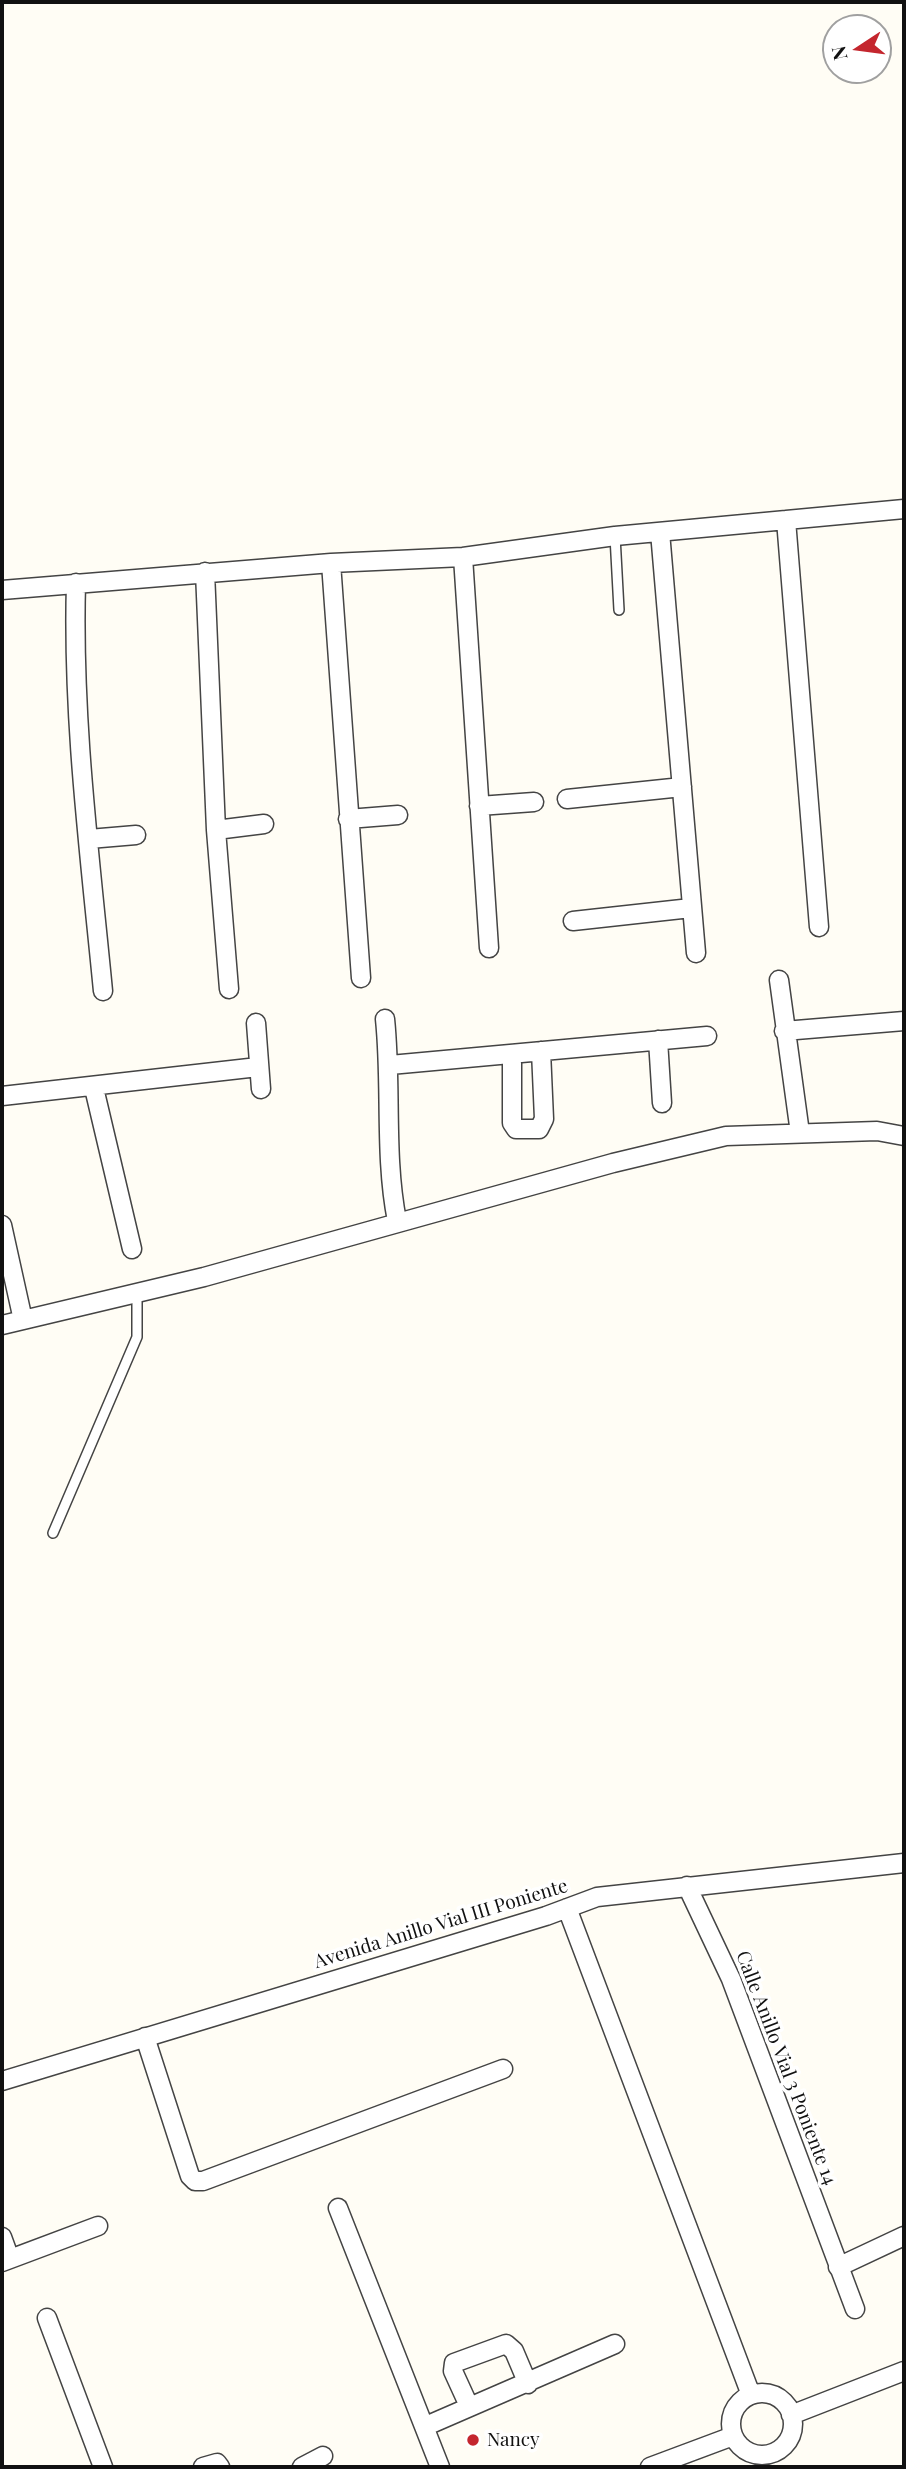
<!DOCTYPE html>
<html>
<head>
<meta charset="utf-8">
<style>
  body { margin:0 }
  #map { position:relative; width:906px; height:2469px; overflow:hidden; background:#fffdf5; font-family:"Playfair Display",serif }
  canvas { display:block }
  .frame { position:absolute; inset:0; border:4px solid #111; pointer-events:none }
  .north { position:absolute; left:822px; top:14px; width:70px; height:70px; box-sizing:border-box; background:#fff; border:2px solid #a0a0a0; border-radius:50%; rotate:257deg; font-size:19px; font-weight:700; line-height:28px; text-align:center; color:#111 }
  .north::after { content:''; display:block; margin:auto; width:24px; height:32px; background:#c4262e; clip-path:polygon(50% 0,100% 100%,50% 72%,0 100%) }
</style>
</head>
<body>
<div id="map">
<canvas width="906" height="2469"></canvas>
<div class="frame"></div>
<div class="north">N</div>
</div>
<script>
const ctx = document.querySelector('canvas').getContext('2d');
ctx.lineJoin = 'round';
function stroke(path, color, width, dash) { ctx.strokeStyle = color; ctx.lineWidth = width; ctx.lineCap = dash ? 'butt' : 'round'; ctx.setLineDash(dash || []); ctx.stroke(path); }
function label(font, color, halo, rows, align = 'center') {
  ctx.font = font + ' "Playfair Display",serif'; ctx.lineWidth = 7; ctx.setLineDash([]); ctx.textBaseline = 'middle'; ctx.strokeStyle = halo; ctx.fillStyle = color; for (const [text, x, y, turn = 0] of rows) {
    ctx.save(); ctx.translate(x, y); ctx.rotate((+turn || 0) * Math.PI / 180); ctx.textAlign = isNaN(turn) ? turn : align; if (halo) ctx.strokeText(text, 0, 0); ctx.fillText(text, 0, 0); ctx.restore();
  }
}
const lane = new Path2D(`
  M615,536L619,610
  M53,1533L137,1337V1293`);
const street = new Path2D(`
  M786,520L819,927
  M660,532L696,953
  M463,557L489,948
  M331,563L361,978
  M205,572L216,830L229,989
  M76,583C72,719 90,856 103,991
  M2,590L331,563L463,557L615,536L904,509
  M567,799L682,787
  M479,806L534,802
  M348,819L398,815
  M216,830L264,824
  M89,839L136,835
  M573,921L691,908
  M779,980L800,1133
  M385,1019C392,1086 384,1155 397,1221
  M256,1023L261,1089
  M784,1031L904,1021
  M658,1040L662,1103
  M512,1055V1123L516,1129H539L544,1119L541,1051
  M390,1065L707,1036
  M94,1088L132,1249
  M2,1096L258,1067
  M2,1225L23,1320
  M2,1325L204,1277L613,1163L726,1136L877,1131L904,1136
  M687,1886L731,1979L855,2309
  M567,1908L751,2395
  M145,2037L190,2176L195,2181H203L503,2069
  M2,2081L546,1916L597,1897L904,1863
  M338,2208L440,2467
  M2,2237L10,2259
  M2,2262L98,2226
  M838,2267L904,2236
  M47,2318L103,2467
  M731 2424a31 31 0 1 1 62 0a31 31 0 1 1-62 0Z
  M469,2406L453,2371L454,2363L506,2344L514,2351L528,2384
  M791,2415L904,2371
  M426,2426L615,2344
  M203,2467L217,2463L220,2467
  M302,2467L323,2456
  M650,2467L733,2436`);
stroke(lane, '#444', 12);
stroke(street, '#444', 21);
stroke(lane, '#fff', 9);
stroke(street, '#fff', 18);
for (const [x, y, r, color] of [
  [473,2440,7,"#c4262e"]
]) { const dot = new Path2D(); dot.arc(x, y, r, 0, 2 * Math.PI); ctx.fillStyle = color; ctx.fill(dot); stroke(dot, '#fff', 2.5); }
label('19px', '#111', '#fff', [
  ["Avenida Anillo Vial III Poniente",441,1924,-17],
  ["Calle Anillo Vial 3 Poniente 14",786,2068,69]
]);
label('19px', '#111', '#fff', [
  ["Nancy",487,2440]
], 'left');
</script>
</body>
</html>
